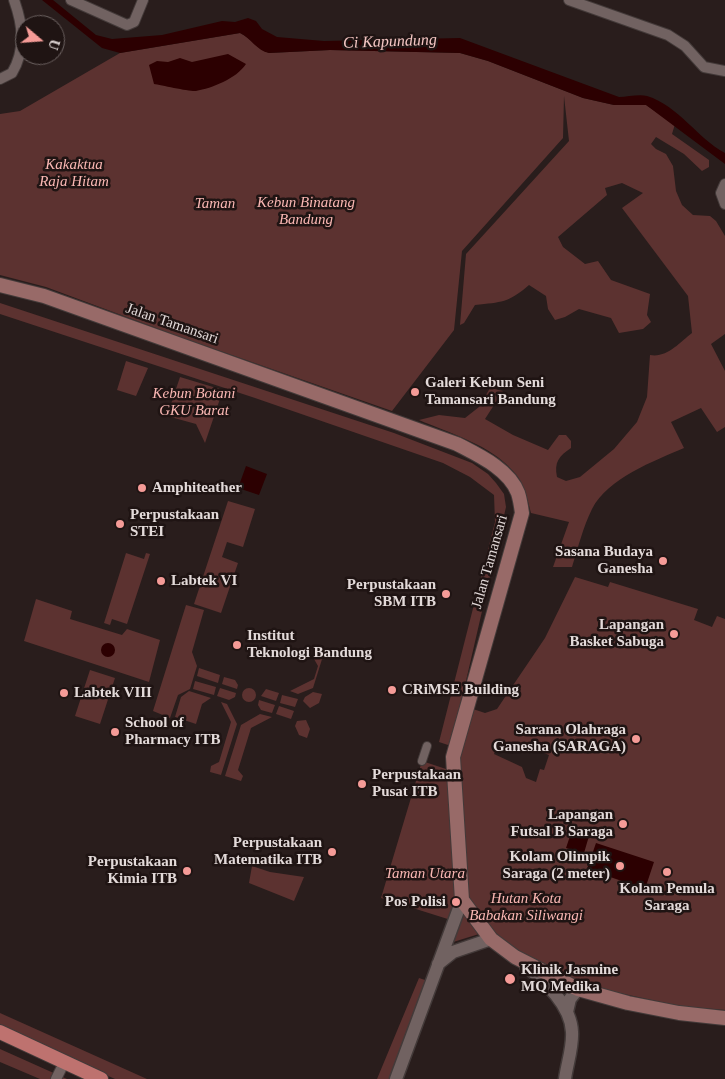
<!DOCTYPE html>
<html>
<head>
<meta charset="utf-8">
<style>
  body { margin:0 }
  #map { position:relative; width:725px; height:1079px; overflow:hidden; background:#291d1c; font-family:"Times New Roman",serif }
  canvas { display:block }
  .north { position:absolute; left:15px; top:15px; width:50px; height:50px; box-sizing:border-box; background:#1f1413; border:1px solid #6d6362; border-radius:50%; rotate:108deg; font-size:14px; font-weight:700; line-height:20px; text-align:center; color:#e3dad9 }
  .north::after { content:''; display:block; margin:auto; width:18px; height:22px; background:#f59b97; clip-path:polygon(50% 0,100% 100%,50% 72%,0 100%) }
</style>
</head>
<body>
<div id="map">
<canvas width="725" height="1079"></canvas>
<div class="north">U</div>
</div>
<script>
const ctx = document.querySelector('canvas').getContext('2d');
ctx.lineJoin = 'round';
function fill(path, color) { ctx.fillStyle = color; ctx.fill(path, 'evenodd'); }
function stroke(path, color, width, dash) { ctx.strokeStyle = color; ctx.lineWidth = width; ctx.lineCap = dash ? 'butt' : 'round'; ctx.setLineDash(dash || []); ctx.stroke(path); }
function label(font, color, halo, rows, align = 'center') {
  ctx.font = font + ' "Times New Roman",serif'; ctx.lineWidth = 5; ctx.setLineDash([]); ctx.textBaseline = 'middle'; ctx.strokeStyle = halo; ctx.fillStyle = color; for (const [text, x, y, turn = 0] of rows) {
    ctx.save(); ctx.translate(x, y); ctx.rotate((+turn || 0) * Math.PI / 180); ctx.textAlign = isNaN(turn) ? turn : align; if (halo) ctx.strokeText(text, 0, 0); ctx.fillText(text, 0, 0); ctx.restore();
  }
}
fill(new Path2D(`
  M240,33C251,38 257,49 269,53L330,50L460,53L488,61L583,98L614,105H646L675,124L672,134L709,160V167L702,171L684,154L656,137L651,144L656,149L666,154L673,166L676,191L682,205L693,215L710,216L716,221L725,236V334L711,344L725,371V427L717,432L701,408L671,422L684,448C654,461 608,478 592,509C583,527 578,548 572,567H553L569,522L531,513C527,498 524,482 513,471C491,445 449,433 419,420L439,415L465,418L479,407L490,388L503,391L485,419L513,435L548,450L559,435H566L571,441V448C559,456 554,462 557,477L566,481L580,477L614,449L637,422L647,397L650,355C667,358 679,343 692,333L688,296L622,208L643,193L622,183L605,188L607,195L558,237L563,247L585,264L598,261L611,280L650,294L647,315L651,322L643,329L619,333L611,318L579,309L565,317L555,320L548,309L546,296L529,285C508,303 502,302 475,305L464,323L460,325L466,254L569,141L564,96L563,138L462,251L454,330L392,411L183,338L46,287L0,275V114L20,111L120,53Z
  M0,303L394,433L472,463L488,474L496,483L504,494L506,507L451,746L439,742L495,522L494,495L470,477L443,463L255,398L0,314Z
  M126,361L148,368L136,396L117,390Z
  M180,377L223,390L205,443L196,424L167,416Z
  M228,501L255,509L243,547L227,542L222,557L238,563L221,613L194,604Z
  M126,553L144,559L146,553L150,554L127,624L112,619L110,625L104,623Z
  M575,577L608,587L610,582L698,609L694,620L712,627L717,616L725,619V1010L679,1006L592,987L507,947L489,934L468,897L458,760L473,709L485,713L497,709L545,638ZM499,741L529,753L531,748L549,755L544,770L540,769L536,782L526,778L522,767L494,754Z
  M36,599L72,611L70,619L122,635L127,629L160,640L149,682L24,641Z
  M186,605L204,610L192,652L197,666L190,689L178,695L170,718L153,711Z
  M323,656L313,688L298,694L290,691L314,679L318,666L314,659Z
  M199,668L220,675L218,683L197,676Z
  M90,670L115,678L100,724L75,716Z
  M224,677L235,680L238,685L237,689L222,684Z
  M195,681L216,687L214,695L193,689Z
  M242 695a7 7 0 1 1 14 0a7 7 0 1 1-14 0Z
  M220,688L236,693L235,697L229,700L217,696Z
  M266,689L279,693L276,701L261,696Z
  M189,691L211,698L202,704L196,724L175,717L181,697Z
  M313,692L322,694L319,703L310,708L303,701L305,697Z
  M282,695L298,699L295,707L280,703Z
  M259,700L275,705L272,713L261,710L258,705Z
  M221,702L227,704L237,724L221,775L210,772L211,766L219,762L231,722Z
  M279,706L294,711L291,719L276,714Z
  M260,714L272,717L251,728L238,770L243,776L241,781L225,776L241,725Z
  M306,720L310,729L307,738L299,735L295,726L297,721Z
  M422,761L452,771L462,900L454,921L381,898Z
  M252,866L270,872L304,877L294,901L249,883Z
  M462,910L479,934L450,943Z
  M419,978L428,981L391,1079H377Z
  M0,1013L147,1079H115L0,1027Z
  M0,1049L67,1079H40L0,1062Z`), '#5c3230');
fill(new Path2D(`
  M42,0H53L96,35L112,39L162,35L222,21L235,22L248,18L256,21L262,29L277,37L324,41L460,38L619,97C627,97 639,94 647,96C679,106 697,138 725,153V164L646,105H614L583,98L488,61L460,53L330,50L269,53C257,51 251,38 240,33L120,53L102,48Z
  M228,54L246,64C236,79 212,88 196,91C191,92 161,85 154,84L149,65L157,61L168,62L180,58L192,62Z
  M246,466L267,474L259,495L238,488Z
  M101 650a7 7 0 1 1 14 0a7 7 0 1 1-14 0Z
  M572,830L589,836L584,853L566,848Z
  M596,843L654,862L645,889L587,869Z`), '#2c0001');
const pedestrian = new Path2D(`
  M422,761L427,746`);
const minor = new Path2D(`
  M71,0L127,25L134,22L143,0
  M569,0L668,35L685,46L704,67L725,71
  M0,79L12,73C26,49 23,25 14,0
  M725,184L721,193L725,204
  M56,1079L61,1069`);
const tertiary = new Path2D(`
  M438,964L453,952L491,939
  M526,966C545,982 571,1005 572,1032C573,1047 567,1064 565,1079
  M567,1012L570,999L578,989
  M396,1079L462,900`);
const secondary = new Path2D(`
  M0,285L44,296L457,444C478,455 509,469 518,493C520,499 521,506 522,513L453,757L462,900L491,939L515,957L578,989L628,1003L679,1013L725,1018`);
const primary = new Path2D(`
  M0,1032L101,1079`);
stroke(pedestrian, '#433a39', 10);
stroke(minor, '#433a39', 12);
stroke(tertiary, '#433a39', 15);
stroke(secondary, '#433a39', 16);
stroke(primary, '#433a39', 16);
stroke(pedestrian, '#716261', 8);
stroke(minor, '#716261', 10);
stroke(tertiary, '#716261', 12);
stroke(secondary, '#986a68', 14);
stroke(primary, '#be726f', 14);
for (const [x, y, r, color] of [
  [415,392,5,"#f59b97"],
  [142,488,5,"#f59b97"],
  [120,524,5,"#f59b97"],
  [663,561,5,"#f59b97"],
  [161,581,5,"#f59b97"],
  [446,594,5,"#f59b97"],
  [674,634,5,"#f59b97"],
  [237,645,5,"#f59b97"],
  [392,690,5,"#f59b97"],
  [64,693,5,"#f59b97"],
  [115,732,5,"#f59b97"],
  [636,739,5,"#f59b97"],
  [362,784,5,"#f59b97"],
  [623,824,5,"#f59b97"],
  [332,852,5,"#f59b97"],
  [620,866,5,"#f59b97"],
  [187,871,5,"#f59b97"],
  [667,872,5,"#f59b97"],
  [456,902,5,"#f59b97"],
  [510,979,6,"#f59b97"]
]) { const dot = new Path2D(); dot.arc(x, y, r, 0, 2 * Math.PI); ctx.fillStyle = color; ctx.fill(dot); stroke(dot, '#1f1413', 2); }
label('italic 15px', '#fab7b3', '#1f1413', [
  ["Kakaktua",74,165],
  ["Raja Hitam",74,182],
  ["Kebun Binatang",306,203],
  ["Bandung",306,220],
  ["Taman",215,204],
  ["Kebun Botani",194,394],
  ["GKU Barat",194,411],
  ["Taman Utara",425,874],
  ["Hutan Kota",526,899],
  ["Babakan Siliwangi",526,916]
]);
label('15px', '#e3dad9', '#1f1413', [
  ["Jalan Tamansari",172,324,19],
  ["Jalan Tamansari",490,562,-74]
]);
label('bold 15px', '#e3dad9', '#1f1413', [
  ["Galeri Kebun Seni",425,383],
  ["Tamansari Bandung",425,400],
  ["Amphiteather",152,488],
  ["Perpustakaan",130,515],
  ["STEI",130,532],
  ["Sasana Budaya",653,552,"right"],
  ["Ganesha",653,569,"right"],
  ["Labtek VI",171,581],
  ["Perpustakaan",436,585,"right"],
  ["SBM ITB",436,602,"right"],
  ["Lapangan",664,625,"right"],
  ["Basket Sabuga",664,642,"right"],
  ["Institut",247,636],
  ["Teknologi Bandung",247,653],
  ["CRiMSE Building",402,690],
  ["Labtek VIII",74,693],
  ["School of",125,723],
  ["Pharmacy ITB",125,740],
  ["Sarana Olahraga",626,730,"right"],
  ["Ganesha (SARAGA)",626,747,"right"],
  ["Perpustakaan",372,775],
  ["Pusat ITB",372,792],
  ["Lapangan",613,815,"right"],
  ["Futsal B Saraga",613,832,"right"],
  ["Perpustakaan",322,843,"right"],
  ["Matematika ITB",322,860,"right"],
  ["Kolam Olimpik",610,857,"right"],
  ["Saraga (2 meter)",610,874,"right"],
  ["Perpustakaan",177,862,"right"],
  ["Kimia ITB",177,879,"right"],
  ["Kolam Pemula",667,889,"center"],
  ["Saraga",667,906,"center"],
  ["Pos Polisi",446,902,"right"],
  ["Klinik Jasmine",521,970],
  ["MQ Medika",521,987]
], 'left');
label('italic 16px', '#f4c6c3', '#1f1413', [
  ["Ci Kapundung",390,42,-2]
]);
</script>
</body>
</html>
